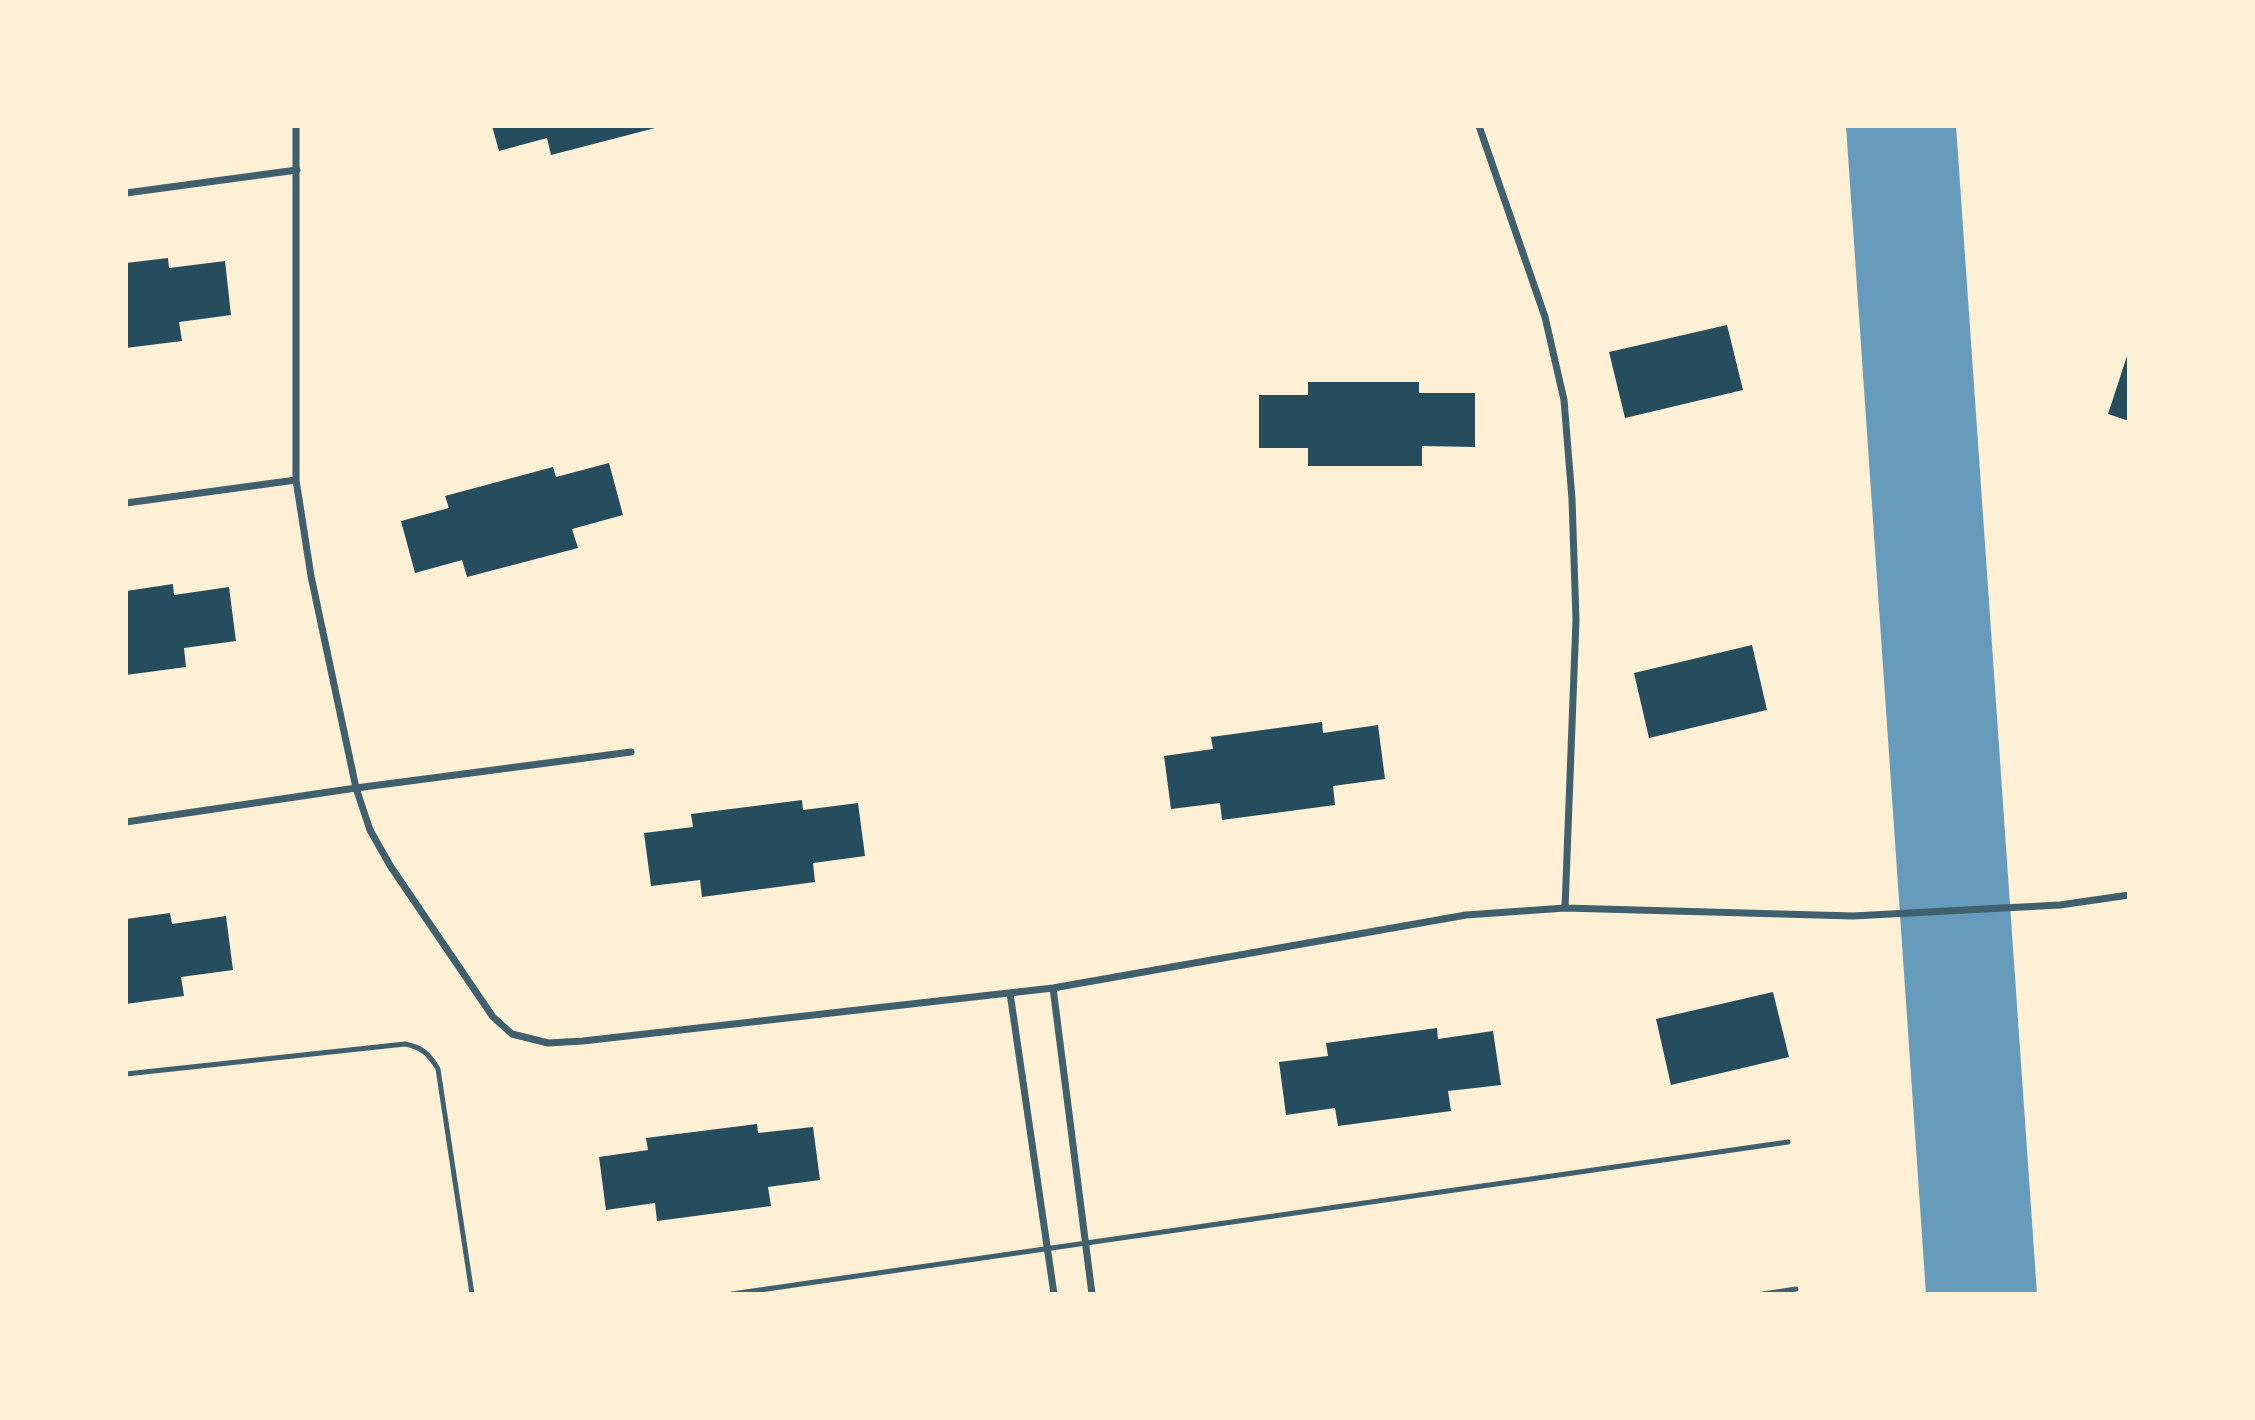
<!DOCTYPE html>
<html>
<head>
<meta charset="utf-8">
<style>
  body { margin:0 }
  #map { position:relative; width:2255px; height:1420px; overflow:hidden; background:#fdf0d5; font-family:"Work Sans",sans-serif }
  canvas { display:block }
  .frame { position:absolute; inset:0; border:128px solid #fdf0d5; pointer-events:none }
</style>
</head>
<body>
<div id="map">
<canvas width="2255" height="1420"></canvas>
<div class="frame"></div>
</div>
<script>
const ctx = document.querySelector('canvas').getContext('2d');
ctx.lineJoin = 'round';
function fill(path, color) { ctx.fillStyle = color; ctx.fill(path, 'evenodd'); }
function stroke(path, color, width, dash) { ctx.strokeStyle = color; ctx.lineWidth = width; ctx.lineCap = dash ? 'butt' : 'round'; ctx.setLineDash(dash || []); ctx.stroke(path); }
fill(new Path2D(`
  M1846,126H1956L2037,1294H1926Z`), '#669bbc');
fill(new Path2D(`
  M492,126H659V127L551,155L547,138L499,151Z
  M168,258L169,268L225,261L231,315L179,322L182,341L126,348V263Z
  M1727,325L1743,390L1625,418L1609,352Z
  M2128,353H2129V421L2108,414Z
  M1308,382H1419V393H1475V447L1422,446V466H1308V448H1259V395H1308Z
  M609,463L623,515L572,529L578,548L467,577L462,560L415,573L401,521L449,508L445,496L553,467L556,477Z
  M173,584L174,595L229,587L236,641L184,648L186,667L126,675V591Z
  M1752,645L1767,710L1649,738L1634,673Z
  M1322,722L1323,733L1378,725L1385,779L1333,786L1335,805L1222,820L1220,803L1171,809L1164,756L1213,749L1211,737Z
  M802,800L803,810L858,803L865,856L813,863L815,882L702,897L700,880L651,886L644,833L693,827L691,814Z
  M170,913L172,924L226,916L233,970L181,977L184,996L126,1004V919Z
  M1773,992L1789,1057L1671,1085L1656,1019Z
  M1437,1028L1438,1039L1493,1031L1501,1085L1448,1091L1451,1111L1338,1126L1335,1108L1286,1115L1279,1062L1328,1056L1326,1043Z
  M757,1124L758,1133L813,1127L820,1180L768,1187L771,1206L657,1221L655,1203L606,1210L599,1157L648,1150L646,1138Z`), '#264d5e');
stroke(new Path2D(`
  M126,1074L405,1044C422,1047 429,1054 438,1069L472,1294
  M732,1294L1788,1142
  M1763,1294L1796,1289`), '#3f606c', 5);
stroke(new Path2D(`
  M296,126V480L311,576L356,788L370,830L391,867L493,1017L512,1034L548,1043L583,1041L1053,988L1466,915L1565,908L1853,916L2060,905L2129,895
  M1479,126L1545,317L1564,400L1572,499L1576,620L1565,908
  M126,193L297,170
  M126,503L296,480
  M126,822L356,788L631,752
  M1053,988L1092,1294
  M1010,993L1054,1294`), '#3f606c', 7);
</script>
</body>
</html>
